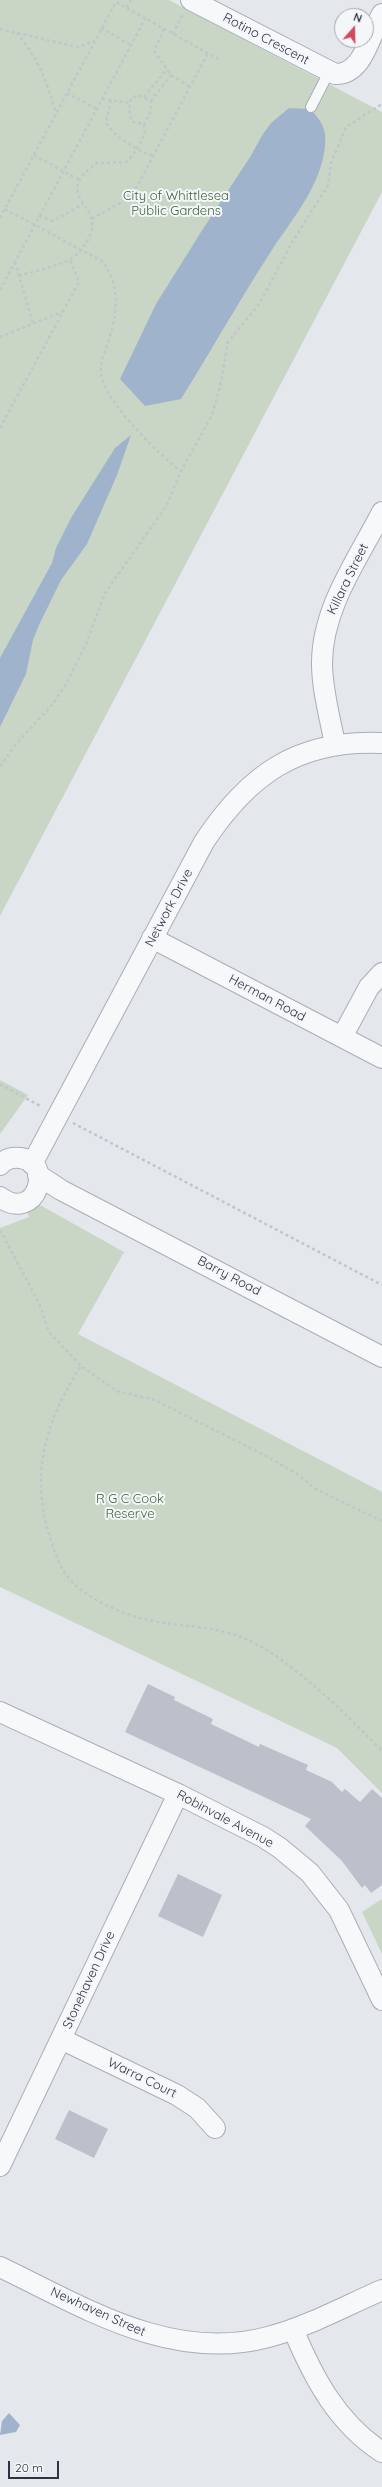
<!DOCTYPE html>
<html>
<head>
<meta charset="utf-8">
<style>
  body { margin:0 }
  #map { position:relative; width:382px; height:2487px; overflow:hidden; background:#e4e7ec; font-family:Quicksand,sans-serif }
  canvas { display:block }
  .north { position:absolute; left:334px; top:8px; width:40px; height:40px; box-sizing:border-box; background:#f4f6f9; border:1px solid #a4a8b1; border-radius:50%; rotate:20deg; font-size:11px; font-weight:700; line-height:16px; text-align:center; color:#2b3445 }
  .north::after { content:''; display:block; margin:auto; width:14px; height:18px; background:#d1495b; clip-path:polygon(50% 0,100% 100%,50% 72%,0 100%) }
  .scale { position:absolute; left:8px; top:2461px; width:51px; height:18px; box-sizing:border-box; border:2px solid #2b3445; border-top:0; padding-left:5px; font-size:12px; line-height:14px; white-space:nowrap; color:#2b3445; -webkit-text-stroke:3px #f4f6f9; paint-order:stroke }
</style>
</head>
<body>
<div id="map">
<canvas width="382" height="2487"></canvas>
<div class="north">N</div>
<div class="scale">20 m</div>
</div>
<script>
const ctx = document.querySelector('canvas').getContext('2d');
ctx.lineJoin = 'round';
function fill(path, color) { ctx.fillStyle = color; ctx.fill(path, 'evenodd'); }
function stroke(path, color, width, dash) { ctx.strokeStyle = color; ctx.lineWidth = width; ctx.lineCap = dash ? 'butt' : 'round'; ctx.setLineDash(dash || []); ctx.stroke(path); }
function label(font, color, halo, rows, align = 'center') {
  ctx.font = font + ' Quicksand,sans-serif'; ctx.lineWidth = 4; ctx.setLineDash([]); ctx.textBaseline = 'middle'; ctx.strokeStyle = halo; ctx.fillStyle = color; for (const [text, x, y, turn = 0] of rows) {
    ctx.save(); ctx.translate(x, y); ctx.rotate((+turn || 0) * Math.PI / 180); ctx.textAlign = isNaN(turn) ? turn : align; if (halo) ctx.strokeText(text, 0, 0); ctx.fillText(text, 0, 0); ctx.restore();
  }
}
fill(new Path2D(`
  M0,0H169L382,112V192L0,916Z
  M0,1080L28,1095L0,1134Z
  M22,1195L124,1252L78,1334L382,1492V1793L337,1748L0,1587V1228L29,1217Z
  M382,1899V1954L362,1912Z`), '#c9d6c5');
fill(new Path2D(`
  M289,108L310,109C321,120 327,129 325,146C321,187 291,220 270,253C239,301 211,351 181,399L145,406L120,379L156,304L201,232L250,157L263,134L271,123Z
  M131,435L117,475L87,544L61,580L39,625L33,640L26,674L0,727V658L52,563L56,548L71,518L115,448Z
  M9,2413L20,2425L16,2432L0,2435L2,2421Z`), '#9fb4cc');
fill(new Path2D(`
  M148,1684L175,1697L174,1700L213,1719L211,1724L259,1747L260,1744L308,1765L306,1770L332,1782L342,1792L345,1789L360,1802L372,1789L382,1798V1885L371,1893L365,1885L362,1888L342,1861L305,1826L311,1819L125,1732Z
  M178,1874L222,1895L203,1937L158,1916Z
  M69,2110L108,2129L94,2158L55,2139Z`), '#bbc0ca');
const service = new Path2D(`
  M311,107L329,72`);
const minor = new Path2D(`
  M191,0L335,74C364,75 370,33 382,14
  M335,744C330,718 322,690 322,663C322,608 358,559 382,512
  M152,938L382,1058
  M342,1037L369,987L382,973
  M32,1164L204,842C248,775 298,739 382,743
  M0,1165C5,1159 12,1157 20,1158C56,1162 36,1224 0,1197
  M38,1175L61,1190L382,1357
  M0,1712L178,1794L263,1837L280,1848L310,1873L339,1910L382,2000
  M61,2039L177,2095L197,2108L215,2128
  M0,2166L178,1794
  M0,2267C84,2307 171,2363 268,2337C307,2327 345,2306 382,2290
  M293,2329C313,2377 337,2423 382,2452`);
stroke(service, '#a9aeb7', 12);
stroke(minor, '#a9aeb7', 22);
stroke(new Path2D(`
  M127,8L218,59
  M101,28L131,45
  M0,29L77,47L94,41
  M164,29L154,51L171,75L190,87
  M17,33C39,60 47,81 56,114
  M173,34L182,15
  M67,93L97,109
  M144,97L167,69
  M102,99L130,103
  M111,100L106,123C118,140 134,148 153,156
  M151,101L171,75
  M34,155L79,180
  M5,209L102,261C122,287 117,316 107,345C104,355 100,363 101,374C104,401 159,455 181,471
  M39,216L53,221L83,204
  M0,218L116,2L127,8L131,0
  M92,219L132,196L208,53
  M15,262L33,324
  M19,276C35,271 53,267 69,260C81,254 95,234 92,220C89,206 72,197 79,181C82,174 91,168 96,163L126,162L133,155L145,134L144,124L132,122L129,110L131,99L138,95L151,101V111L144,124
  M0,290L145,19
  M0,337L62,312
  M0,428L79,282L70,260
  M0,766L17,743L52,705L66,684L86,644L105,593L167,505L181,471L212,415L220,387L228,342L260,303L291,244L328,185L331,163L346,127L382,104
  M0,1084L42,1107
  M73,1123L382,1285
  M0,1230L39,1303L49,1332L81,1366
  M382,1521L314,1488L299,1475L268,1457L155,1400L117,1391L81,1366C45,1421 29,1477 51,1540C55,1552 59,1566 67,1576C81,1594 107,1607 128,1614C167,1629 209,1622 248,1640C291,1659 349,1717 382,1751`), '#c2c5cb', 2.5, [3, 3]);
stroke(service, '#f7f8fa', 10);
stroke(minor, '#f7f8fa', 20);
label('13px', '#2b3445', '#f4f6f9', [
  ["Rotino Crescent",266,39,28],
  ["Killara Street",348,579,-64],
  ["Network Drive",169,908,-62],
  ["Herman Road",267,998,28],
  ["Barry Road",229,1276,28],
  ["Robinvale Avenue",225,1819,28],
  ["Stonehaven Drive",89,1980,-65],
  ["Warra Court",142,2078,26],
  ["Newhaven Street",98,2312,24]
]);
label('13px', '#3f6138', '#f4f6f9', [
  ["City of Whittlesea",176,196],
  ["Public Gardens",176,211],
  ["R G C Cook",130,1499],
  ["Reserve",130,1514]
]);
</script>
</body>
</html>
